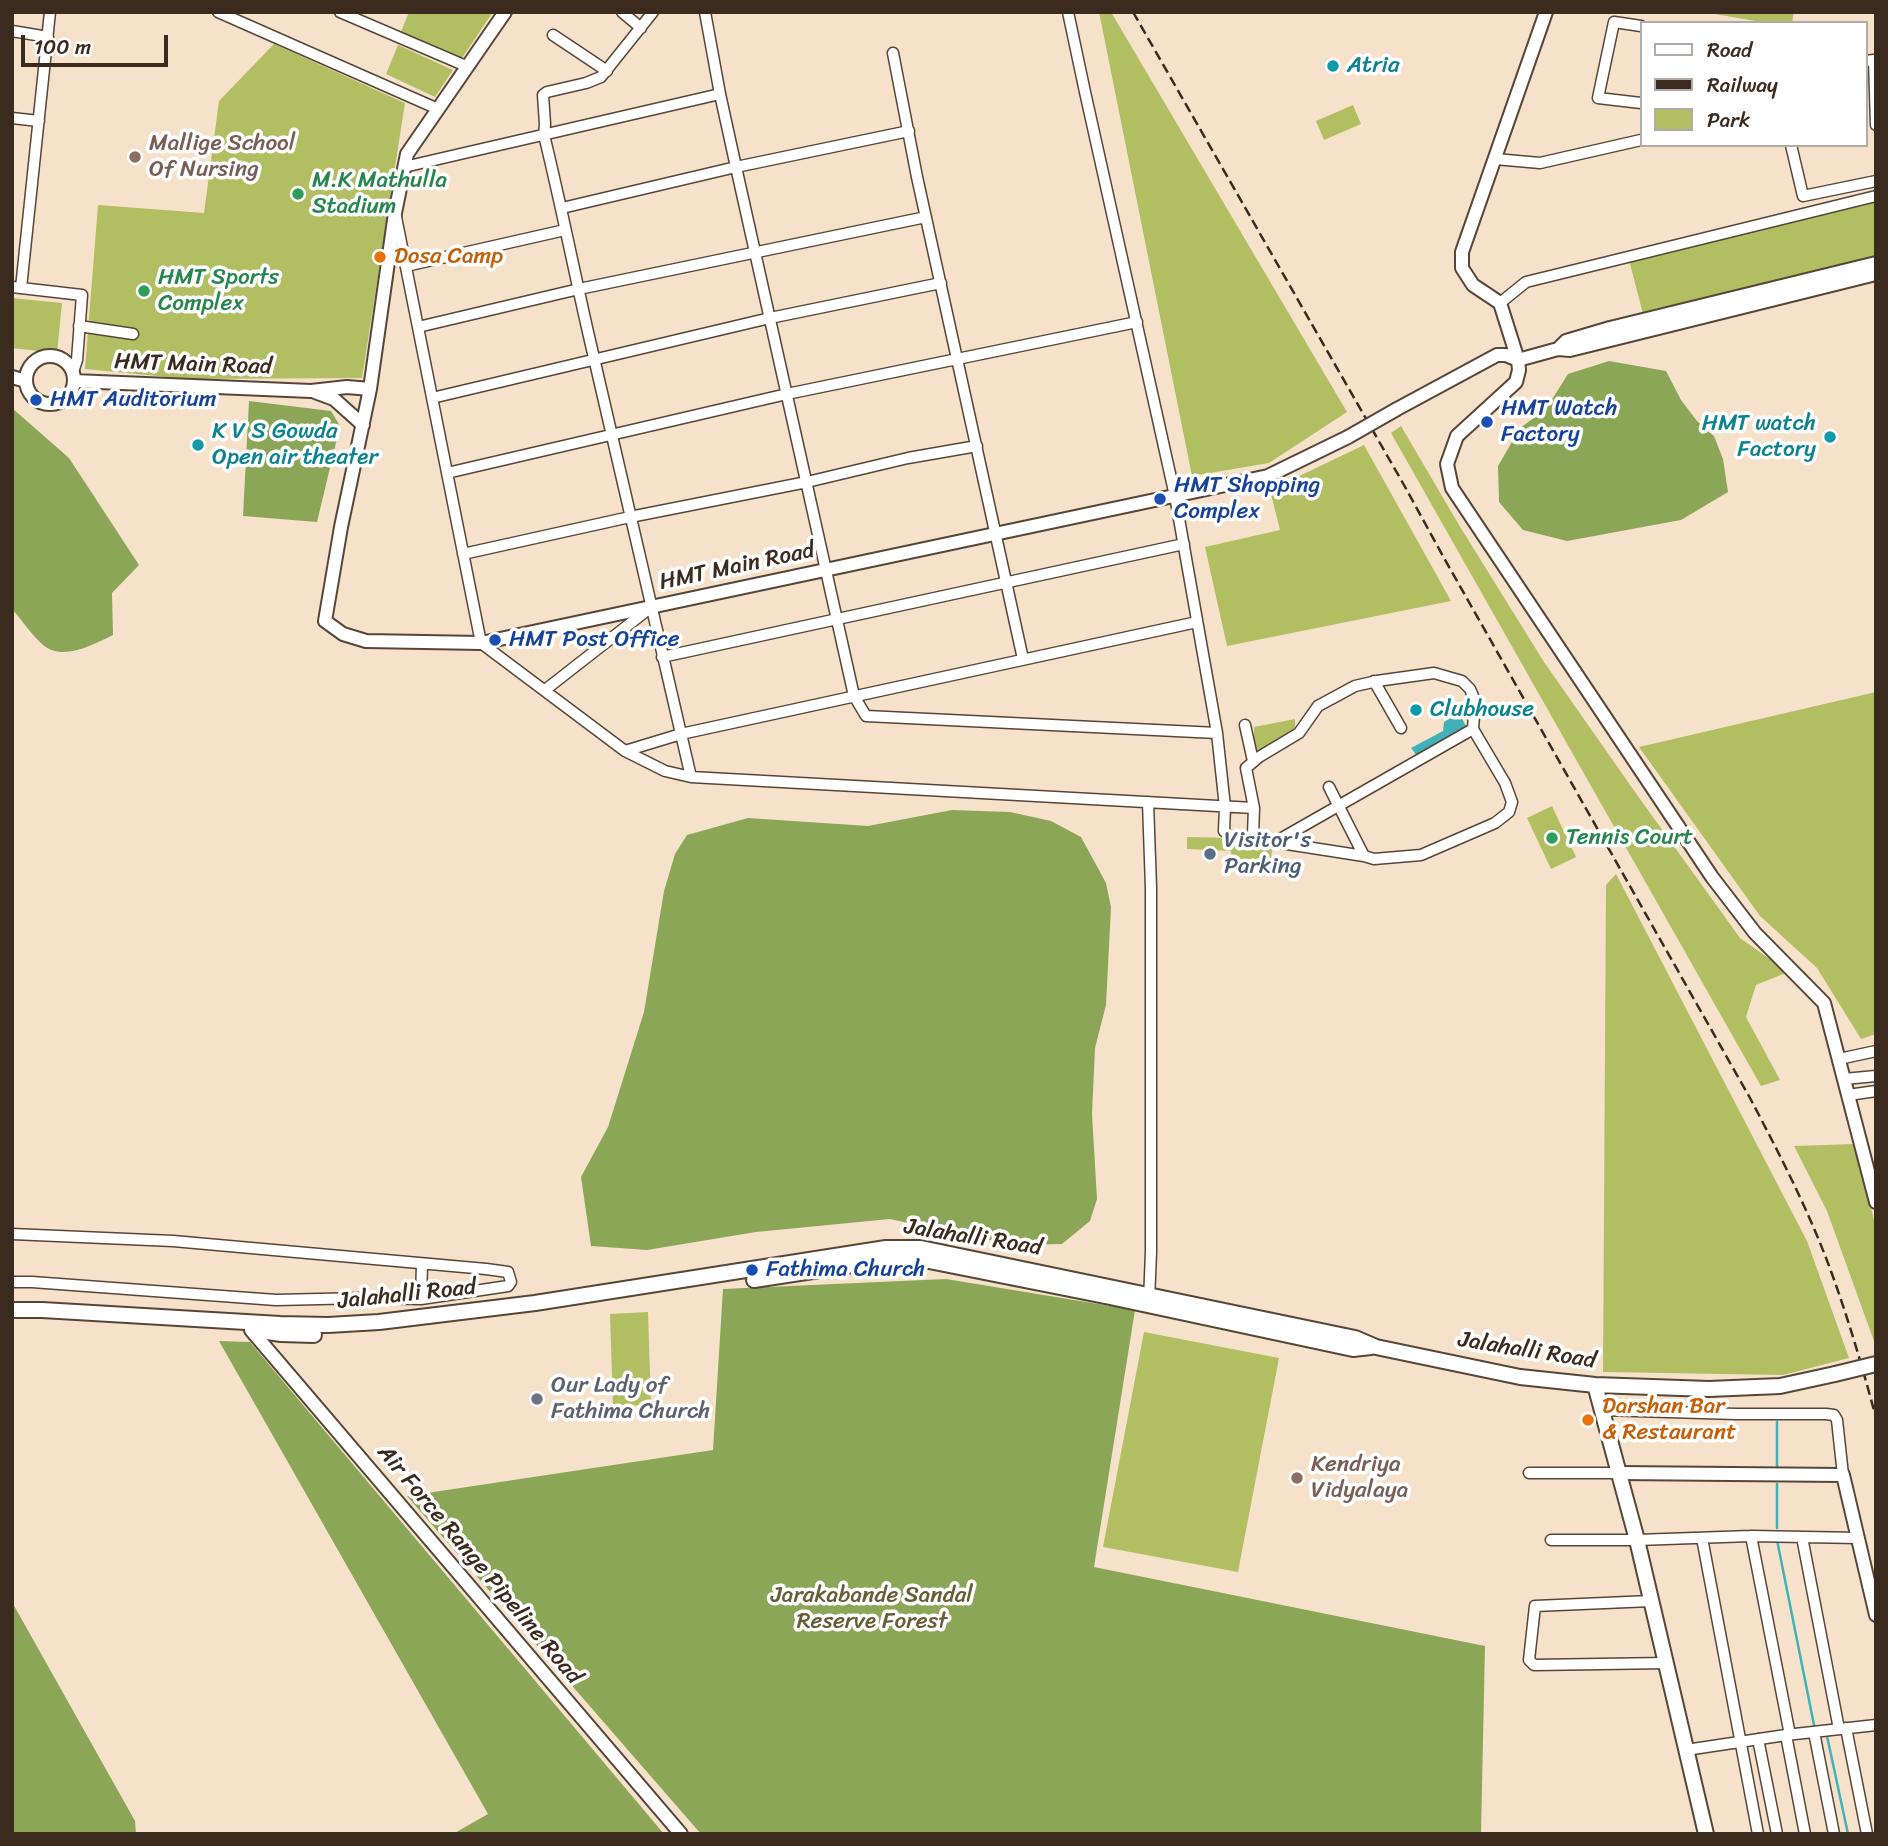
<!DOCTYPE html>
<html>
<head>
<meta charset="utf-8">
<style>
  body { margin:0 }
  #map { position:relative; width:1888px; height:1846px; overflow:hidden; background:#f6e2ca; font-family:Sriracha,sans-serif }
  canvas { display:block }
  .frame { position:absolute; inset:0; border:14px solid #3b2a1e; pointer-events:none }
  .legend { position:absolute; left:1640px; top:21px; width:228px; height:126px; box-sizing:border-box; background:#fff; border:2px solid #b1aaa5; margin:0; padding:9px 12px; list-style:none; font-size:21px; color:#3b2a1e }
  .legend li { display:flex; align-items:center; gap:14px; height:35px }
  .legend b { width:35px; border:2px solid #b1aaa5 }
  .scale { position:absolute; left:21px; top:35px; width:147px; height:32px; box-sizing:border-box; border:4px solid #3b2a1e; border-top:0; padding-left:9px; font-size:21px; line-height:24px; white-space:nowrap; color:#3b2a1e; -webkit-text-stroke:5px #fff; paint-order:stroke }
</style>
</head>
<body>
<div id="map">
<canvas width="1888" height="1846"></canvas>
<div class="frame"></div>
<ul class="legend">
<li><b style="height:9px;background:#fff"></b>Road</li>
<li><b style="height:9px;background:#3b2a1e"></b>Railway</li>
<li><b style="height:19px;background:#b1bf62"></b>Park</li>
</ul>
<div class="scale">100 m</div>
</div>
<script>
const ctx = document.querySelector('canvas').getContext('2d');
ctx.lineJoin = 'round';
function fill(path, color) { ctx.fillStyle = color; ctx.fill(path, 'evenodd'); }
function stroke(path, color, width, dash) { ctx.strokeStyle = color; ctx.lineWidth = width; ctx.lineCap = dash ? 'butt' : 'round'; ctx.setLineDash(dash || []); ctx.stroke(path); }
function label(font, color, halo, rows, align = 'center') {
  ctx.font = font + ' Sriracha,sans-serif'; ctx.lineWidth = 7; ctx.setLineDash([]); ctx.textBaseline = 'middle'; ctx.strokeStyle = halo; ctx.fillStyle = color; for (const [text, x, y, turn = 0] of rows) {
    ctx.save(); ctx.translate(x, y); ctx.rotate((+turn || 0) * Math.PI / 180); ctx.textAlign = isNaN(turn) ? turn : align; if (halo) ctx.strokeText(text, 0, 0); ctx.fillText(text, 0, 0); ctx.restore();
  }
}
fill(new Path2D(`
  M409,12H493L462,58L401,32Z
  M1099,12H1111L1347,412L1269,463L1192,476Z
  M1703,12H1794L1792,23H1767Z
  M274,44L405,103L362,378L188,379L85,369L98,205L204,213L219,101Z
  M398,45L453,70L435,97L386,74Z
  M1353,105L1361,124L1324,140L1316,121Z
  M1876,200V258L1643,314L1629,260Z
  M12,298L62,303L57,353L12,348Z
  M1401,426L1459,525L1544,662L1635,792L1740,938L1788,972L1756,985L1746,1017L1780,1080L1761,1086L1391,433Z
  M1364,445L1451,601L1227,646L1205,547L1280,530L1270,490Z
  M1876,692V1034L1861,1039L1817,968L1760,916L1639,747Z
  M1295,719V732L1254,753V727Z
  M1552,806L1576,857L1551,869L1527,818Z
  M1187,837L1232,838V845L1272,846L1271,864L1232,862L1231,851L1187,849Z
  M1616,874L1807,1241L1849,1358L1783,1375L1603,1372L1606,885Z
  M1855,1144L1876,1228L1875,1344L1827,1211L1794,1146Z
  M648,1312L651,1405L613,1406L610,1314Z
  M1144,1332L1279,1358L1238,1572L1103,1547Z`), '#b1bf62');
fill(new Path2D(`
  M1609,361L1666,371L1681,400L1697,421L1714,436L1723,459L1728,492L1681,520L1567,541L1523,530L1499,502L1498,466L1520,428L1546,409L1568,374Z
  M249,401L331,411L340,426L317,522L243,516Z
  M12,408L69,458L139,565L112,593L113,635C92,645 61,663 41,643C30,633 22,620 12,609Z
  M952,810L1010,812L1051,821L1081,837L1106,883L1111,907L1106,1005L1095,1048L1092,1114L1097,1199L1090,1221L1062,1244L1012,1245L890,1219L756,1232L647,1250L591,1246L581,1177L608,1127L644,1012L664,891L675,854L687,835L748,818L868,826Z
  M946,1279L1135,1310L1094,1567L1485,1646L1481,1834H701L407,1496L713,1450L723,1289Z
  M219,1341L250,1342L664,1834H453L488,1814Z
  M12,1602L135,1821L136,1834H12Z`), '#8ca658');
fill(new Path2D(`
  M1459,713L1467,728L1417,756L1411,748L1443,731L1444,722Z`), '#41b1b9');
stroke(new Path2D(`
  M1777,1422V1466
  M1777,1484V1528
  M1777,1540L1814,1725
  M1827,1736L1848,1834`), '#41b1b9', 2.5);
const minor = new Path2D(`
  M218,12L438,109
  M340,12L466,66
  M622,12L641,28
  M653,12L601,77L586,83L547,92L543,95L545,124L544,135C560,200 573,266 588,332C622,480 656,628 691,777
  M705,12L720,94L736,167L854,696L866,716L1217,733
  M1068,12L1085,92L1175,496L1217,733L1225,807L1224,831
  M1641,26L1614,22L1598,98L1641,103
  M12,31L48,37
  M553,35L607,71
  M893,53L917,177L1023,659
  M1865,61L1874,60L1876,125
  M12,118L39,121
  M1791,145L1803,196L1876,181
  M1495,159L1540,163L1641,140
  M404,167L720,94
  M562,208L736,167L909,131
  M396,217L481,643L625,751L665,771L691,777L1254,808L1253,834L1274,842L1364,856L1374,859L1421,855L1495,823L1509,812L1512,802L1505,783L1473,729L1475,701L1470,689L1462,681L1434,673L1377,681L1355,686L1318,706L1299,733L1259,757L1246,768L1254,808
  M406,266L565,230
  M12,287L82,295L77,360L73,372
  M21,288L50,12
  M1500,303L1526,282L1876,196
  M79,326L133,334
  M418,327L579,289L926,217
  M432,398L770,318L941,283
  M447,473L787,394L1137,322
  M463,554L630,517L807,482L908,458L977,446
  M662,657L1184,544
  M1374,681L1401,728
  M545,690L650,608
  M1245,725L1253,761
  M625,751L681,734L1197,622
  M1329,787L1364,856
  M1148,802L1151,888V1252L1149,1301
  M1275,842L1473,729
  M1839,1059L1876,1051
  M1844,1079L1876,1076
  M1848,1095L1876,1091
  M12,1234L173,1241L486,1269L508,1272L511,1282L508,1286L421,1299L363,1298L276,1300L32,1282H12
  M421,1299L422,1264
  M1602,1410L1736,1414H1826L1834,1415L1837,1420L1843,1475
  M1529,1473H1618
  M1751,1536L1790,1735
  M1802,1537L1839,1729
  M1702,1538L1758,1834
  M1551,1540H1637L1751,1536L1858,1538
  M1651,1601L1535,1606L1529,1660L1534,1665L1667,1663
  M1846,1728L1867,1834
  M1814,1732L1834,1834
  M1786,1735L1805,1834
  M1758,1739L1777,1834
  M1686,1750L1786,1735L1876,1725`);
const tertiary = new Path2D(`
  M505,12L407,154L395,213L370,389L341,527L325,621L343,634L366,641L481,643L1268,476L1348,437
  M1546,12L1462,252V268L1473,285L1500,303L1518,360L1558,349L1570,350L1876,274
  M1558,349L1566,341L1610,328L1876,263
  M26 380a24 24 0 1 1 48 0a24 24 0 1 1-48 0Z
  M12,377L26,381
  M74,381L311,391L347,387L370,389
  M315,392L334,399L363,425
  M1397,409L1497,355H1506L1518,360L1519,370L1516,382L1457,436L1447,464L1452,488L1712,877L1755,933L1824,1003L1876,1202
  M251,1322V1330L681,1834
  M1618,1473L1843,1475L1876,1615`);
const secondary = new Path2D(`
  M754,1280L878,1261L902,1258L924,1260L1110,1297L1353,1349L1371,1347
  M12,1310H42L280,1324L328,1325L379,1322L535,1303L886,1248H921L1355,1338L1376,1347L1520,1377L1595,1385L1709,1389L1780,1386L1835,1374
  M261,1331L281,1334L314,1335
  M1595,1385L1637,1540L1706,1834`);
stroke(minor, '#574638', 13);
stroke(tertiary, '#574638', 16);
stroke(secondary, '#574638', 18);
stroke(minor, '#fff', 10);
stroke(tertiary, '#fff', 12);
stroke(secondary, '#fff', 14);
stroke(new Path2D(`
  M1133,12L1404,485L1444,558L1750,1098C1780,1155 1810,1213 1832,1274C1849,1321 1863,1369 1876,1418`), '#3b2a1e', 2.5, [10, 5]);
const tertiaryBridge = new Path2D(`
  M1348,437L1397,409`);
const secondaryBridge = new Path2D(`
  M1835,1374L1876,1364`);
stroke(tertiaryBridge, '#574638', 16, []);
stroke(secondaryBridge, '#574638', 18, []);
stroke(tertiaryBridge, '#fff', 12);
stroke(secondaryBridge, '#fff', 14);
for (const [x, y, r, color] of [
  [1333,66,7,"#0f9aa8"],
  [135,157,7,"#8d6e63"],
  [298,194,7,"#2e9e5b"],
  [380,257,7,"#e8710a"],
  [144,291,7,"#2e9e5b"],
  [36,400,7,"#1a4fb4"],
  [1487,422,7,"#1a4fb4"],
  [1830,437,7,"#0f9aa8"],
  [198,445,7,"#0f9aa8"],
  [1160,499,7,"#1a4fb4"],
  [495,640,7,"#1a4fb4"],
  [1416,710,7,"#0f9aa8"],
  [1552,838,7,"#2e9e5b"],
  [1210,854,7,"#5c6f8a"],
  [752,1270,7,"#1a4fb4"],
  [537,1399,7,"#6b7280"],
  [1588,1420,7,"#e8710a"],
  [1297,1478,7,"#8d6e63"]
]) { const dot = new Path2D(); dot.arc(x, y, r, 0, 2 * Math.PI); ctx.fillStyle = color; ctx.fill(dot); stroke(dot, '#fff', 2.5); }
label('23px', '#0d838f', '#fff', [
  ["Atria",1347,66],
  ["HMT watch",1816,424,"right"],
  ["Factory",1816,450,"right"],
  ["K V S Gowda",212,432],
  ["Open air theater",212,458],
  ["Clubhouse",1430,710]
], 'left');
label('23px', '#785e54', '#fff', [
  ["Mallige School",149,144],
  ["Of Nursing",149,170],
  ["Kendriya",1311,1465],
  ["Vidyalaya",1311,1491]
], 'left');
label('23px', '#27864d', '#fff', [
  ["M.K Mathulla",312,181],
  ["Stadium",312,207],
  ["HMT Sports",158,278],
  ["Complex",158,304],
  ["Tennis Court",1566,838]
], 'left');
label('23px', '#c56008', '#fff', [
  ["Dosa Camp",394,257],
  ["Darshan Bar",1602,1407],
  ["& Restaurant",1602,1433]
], 'left');
label('23px', '#3b2a1e', '#fff', [
  ["HMT Main Road",193,365,2],
  ["HMT Main Road",737,567,-12],
  ["Jalahalli Road",973,1238,9],
  ["Jalahalli Road",407,1295,-6],
  ["Jalahalli Road",1527,1351,9],
  ["Air Force Range Pipeline Road",479,1565,50]
]);
label('23px', '#164399', '#fff', [
  ["HMT Auditorium",50,400],
  ["HMT Watch",1501,409],
  ["Factory",1501,435],
  ["HMT Shopping",1174,486],
  ["Complex",1174,512],
  ["HMT Post Office",509,640],
  ["Fathima Church",766,1270]
], 'left');
label('23px', '#4e5e75', '#fff', [
  ["Visitor's",1224,841],
  ["Parking",1224,867]
], 'left');
label('23px', '#5b616d', '#fff', [
  ["Our Lady of",551,1386],
  ["Fathima Church",551,1412]
], 'left');
label('23px', '#645e36', '#fff', [
  ["Jarakabande Sandal",872,1596],
  ["Reserve Forest",872,1622]
]);
</script>
</body>
</html>
